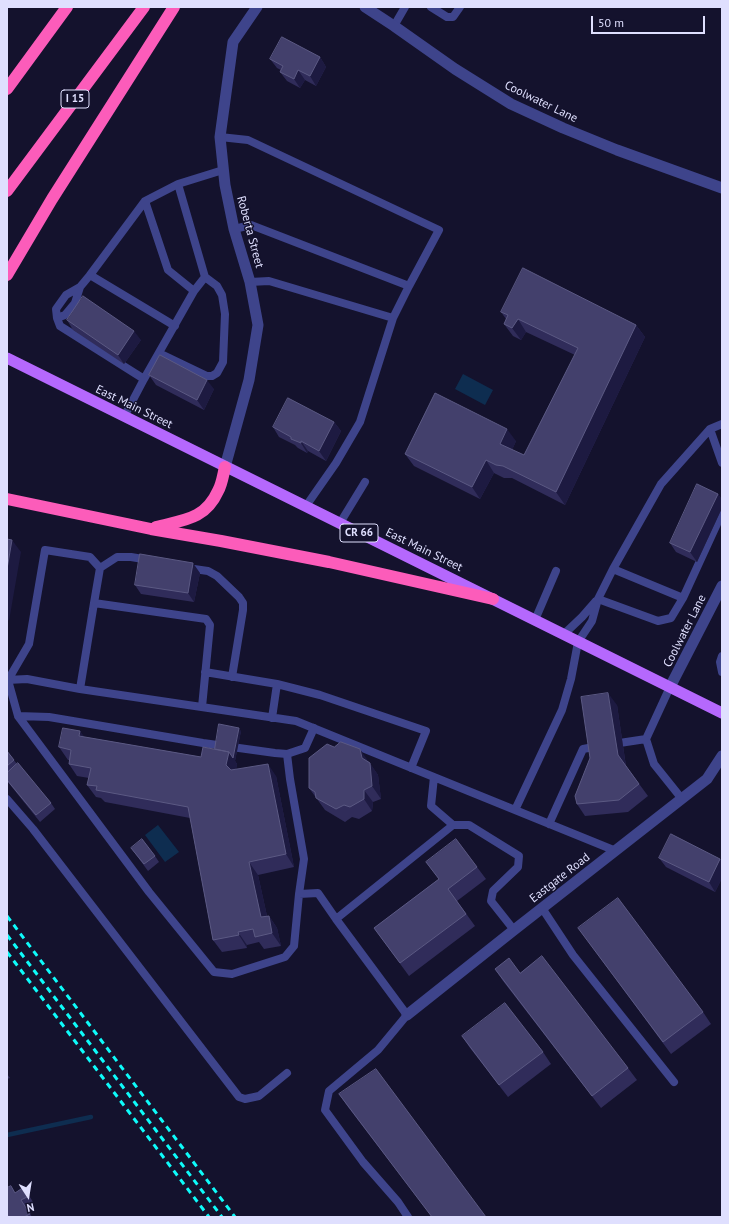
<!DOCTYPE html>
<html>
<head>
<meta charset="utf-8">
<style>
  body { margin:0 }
  #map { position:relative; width:729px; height:1224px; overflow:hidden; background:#14122d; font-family:"PT Sans",sans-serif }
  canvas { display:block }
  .frame { position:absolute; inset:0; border:8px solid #dfdffe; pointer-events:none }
  .north { position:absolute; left:8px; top:1176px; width:40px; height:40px; -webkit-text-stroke:3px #14122d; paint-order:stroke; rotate:168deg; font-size:11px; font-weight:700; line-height:16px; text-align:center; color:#dfdffe }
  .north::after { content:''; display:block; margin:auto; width:14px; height:18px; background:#dfdffe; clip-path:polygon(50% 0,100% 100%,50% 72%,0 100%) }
  .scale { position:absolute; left:591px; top:16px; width:114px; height:18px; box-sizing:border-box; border:2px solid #dfdffe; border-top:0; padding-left:5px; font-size:12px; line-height:14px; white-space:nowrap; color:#dfdffe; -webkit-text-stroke:3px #14122d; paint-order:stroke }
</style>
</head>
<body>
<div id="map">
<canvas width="729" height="1224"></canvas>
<div class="frame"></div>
<div class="north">N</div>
<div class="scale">50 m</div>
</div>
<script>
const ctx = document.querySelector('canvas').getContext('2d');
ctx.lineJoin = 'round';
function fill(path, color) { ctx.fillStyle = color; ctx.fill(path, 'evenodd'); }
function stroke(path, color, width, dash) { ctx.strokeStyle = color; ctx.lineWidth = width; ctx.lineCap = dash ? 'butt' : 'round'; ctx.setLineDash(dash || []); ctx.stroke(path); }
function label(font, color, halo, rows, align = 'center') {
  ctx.font = font + ' "PT Sans",sans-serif'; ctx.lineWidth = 3; ctx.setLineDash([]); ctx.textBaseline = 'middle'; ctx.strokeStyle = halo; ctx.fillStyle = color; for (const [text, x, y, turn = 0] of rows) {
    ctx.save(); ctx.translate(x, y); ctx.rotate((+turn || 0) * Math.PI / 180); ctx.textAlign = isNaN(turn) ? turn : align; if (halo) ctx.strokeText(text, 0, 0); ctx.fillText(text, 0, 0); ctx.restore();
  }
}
fill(new Path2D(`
  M463,374L493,390L485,405L455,389Z
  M158,825L179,852L165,862L145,835Z`), '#0e2d50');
stroke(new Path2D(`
  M7,1135L91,1117`), '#0e2d50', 4.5);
stroke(new Path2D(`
  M431,7L447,17H453L460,7
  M394,26L405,7
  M220,137L248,140L439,230L409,286L393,318L360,422L336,463L306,506
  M145,201L168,270L194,291
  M234,229L251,225L409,286
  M250,282L269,281L393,318
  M80,287L66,295L56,309L57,318L65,315L75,303L80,287L90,275
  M57,318L60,326L144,379
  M175,326L90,275L145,201L178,184L223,170
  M159,353L207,376H212L217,373L223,362L225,314L222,295L217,286L205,277L178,184
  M124,417L144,379L194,291L205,277
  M710,429L722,463
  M340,523L365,482
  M100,568L117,557H131L149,560
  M187,568L208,571L217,576L239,597L243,603V610L232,677
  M613,569L683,598
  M598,599L658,621L671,618L683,598L722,513
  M535,620L556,571
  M563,635L582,617L596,601
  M722,656L720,662L722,672
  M205,672L277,684L272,718
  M7,680L27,679L80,689L296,721L616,851
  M277,684L320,695L426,731L411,768
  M670,687L646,739L654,764L682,799
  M80,689L94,603L206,619L210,625L202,707
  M18,716L49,717L203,743L275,753L287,754L290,779L304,859L299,894L294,946L285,957L232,974L214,972L149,892L18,716L8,680L29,644L45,550L90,557L100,568L94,603
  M613,744L646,739
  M287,754L305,748L314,728
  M434,777L431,806L453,825
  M7,799L33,829L239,1097L245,1099L259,1096L287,1073
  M515,810L562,710L571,679L578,642L592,621L598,599L613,569L661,484L710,429L722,424
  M549,824L583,749L599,746
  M299,894L318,893L336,919L453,825H469L519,856L518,867L493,891L491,901L514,930
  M542,908L573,955L674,1082
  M336,919L407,1015L378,1050L329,1091L325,1110L363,1162L398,1202L408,1217`), '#3e448b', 8);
stroke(new Path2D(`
  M365,7L394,26L455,69L511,104L563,128L617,150L722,188
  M670,687L722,586
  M407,1015L514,930L707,779L722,756`), '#3e448b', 11);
stroke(new Path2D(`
  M225,467L249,380L258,325L250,282L234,229L225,185L220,137L233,42L257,7`), '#3e448b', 11);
stroke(new Path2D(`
  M7,358L722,713`), '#b568fd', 11);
stroke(new Path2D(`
  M7,89L67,7
  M7,191L144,7
  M7,275L52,199L174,7
  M7,499L151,529L221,541L329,562L493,599
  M156,527C183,520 205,520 218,491C222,484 223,475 225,467`), '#fc5cba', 12);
stroke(new Path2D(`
  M7,916L235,1217
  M7,935L222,1217
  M7,952L209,1217`), '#0efbfa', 3, [6, 5]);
fill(new Path2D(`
  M320,57L326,67L316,86L305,80L300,88L287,81L280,72L281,70L277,68L270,59Z
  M501,312L636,325L645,337L565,505L512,478H504L494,473L480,499L414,466L405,454L516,441L512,450L524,455L575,355L526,332L521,340L513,336L504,324L506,319Z
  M67,320L141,340L124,364L73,330Z
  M149,375L214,389L204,410L156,385Z
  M334,422L341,431L326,461L308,451L307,453L298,448L295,445L279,437L273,427Z
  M718,494L722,500V508L697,562L676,552L670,543Z
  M200,573L194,602L141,594L135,585Z
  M617,705L626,766L648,796L628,812L585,816L577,804Z
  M241,731L235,761L237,764L236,769L276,776L294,867L258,875L267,916H269L277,928L281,946L264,949L259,942L247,945V948L222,952L213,940L190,818L105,802L101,798L96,797L87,785L89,778L77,776L69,764V760H68L59,747L85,737L201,757L215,749Z
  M7,751L17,764L51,803L55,809L40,822L7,781Z
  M368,761L378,775L381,799L373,802L372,811L359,819L352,817L345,822L325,810L309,788Z
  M131,848L155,856L159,862L148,871Z
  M659,858L720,859L722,861V878L715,892L666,867Z
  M426,862L477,867L486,879L457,901L475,926L409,976L374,928L439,879Z
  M578,928L703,1012L711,1024L671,1054Z
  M495,969L520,973L628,1068L637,1080L601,1108L503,981Z
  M462,1036L543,1052L551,1064L508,1097L470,1048Z
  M7,1074L10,1078L7,1079Z
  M339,1094L486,1217H432L348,1107Z
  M15,1193L28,1194L33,1202L26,1207L32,1217H9Z`), '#302c5a');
fill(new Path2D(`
  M320,57L326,67L316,86L310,76Z
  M298,70L305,80L300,88L294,79Z
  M518,319L526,332L521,340L512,328Z
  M636,325L645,337L565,505L556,492Z
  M134,331L141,340L124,364L118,355Z
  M207,380L214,389L204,410L197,400Z
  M334,422L341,431L326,461L319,451Z
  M507,429L516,441L509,457L500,444Z
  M301,441L308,451L307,453L301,443Z
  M486,460L494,473L480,499L472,487Z
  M718,494L722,500V508L697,562L690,552Z
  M12,540L21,552L9,621L7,618V569Z
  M193,563L200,573L194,602L188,593Z
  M608,693L617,705L626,767L618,755Z
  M239,728L241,731L235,761L237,764L235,777L226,765L229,752Z
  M80,731L89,743L79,736Z
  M360,749L368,761L370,770L362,758Z
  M370,763L378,775L381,799L372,786Z
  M268,764L276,776L294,867L286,854Z
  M364,790L373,802L372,811L364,799Z
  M720,859L722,861V878L715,892L709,882Z
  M249,862L258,875L270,930L261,917Z
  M269,916L277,928L281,946L272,933Z
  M238,932L247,945V948L239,935Z`), '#1d1a41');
const building = new Path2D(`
  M282,37L320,57L310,76L298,70L294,79L280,72L283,66L270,59Z
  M523,268L636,325L556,492L503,466L496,465L486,460L472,487L405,454L435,393L507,429L500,444L524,455L578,348L518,319L512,328L504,324L508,315L501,312Z
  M83,296L134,331L118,355L67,320Z
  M160,355L207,380L197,400L149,375Z
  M288,398L334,422L319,451L301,441V443L291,439V437L273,427Z
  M697,484L718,494L690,552L670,543Z
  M7,539L12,540L7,569Z
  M140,554L193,563L188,593L135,585Z
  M608,693L618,755L639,784L619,800L577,804L575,796L590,758L581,697Z
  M219,724L239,728L233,758L229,752L215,749Z
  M63,728L80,731L79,736L201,757L203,747L229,752L226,765L231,770L268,764L286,854L249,862L261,917L269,916L272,933L255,937L253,929L238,932L239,935L213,940L188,807L96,790L97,786L87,785L91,768L69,764L71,750L59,747Z
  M341,742L360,749L362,758L370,763L372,786L364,790V799L350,807L344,805L336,809L316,798L315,792L309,788V758L327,744L334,747Z
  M7,751L14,760L7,766Z
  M18,763L51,803L36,815L7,780V773Z
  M671,834L720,859L709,882L659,858Z
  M142,839L155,856L144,864L131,848Z
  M456,839L477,867L448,889L466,914L400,963L374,928L439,879L426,862Z
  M618,898L703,1012L663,1042L578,928Z
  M542,956L628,1068L592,1096L495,969L509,958L520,973Z
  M505,1003L543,1052L499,1085L462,1036Z
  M376,1069L486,1217H432L339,1094Z
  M11,1186L15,1193L24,1187L29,1196L21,1200L30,1214L24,1217H9L7,1214V1188Z`);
fill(building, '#43406c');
stroke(building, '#5b5983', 1);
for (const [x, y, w] of [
  [75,99,28],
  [359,533,38]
]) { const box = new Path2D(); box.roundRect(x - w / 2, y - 9, w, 18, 3); ctx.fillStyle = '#14122d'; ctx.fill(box); stroke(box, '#dfdffe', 1); }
label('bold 11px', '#dfdffe', null, [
  ["I 15",75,99],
  ["CR 66",359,533]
]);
label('12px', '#dfdffe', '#14122d', [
  ["Coolwater Lane",541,102,26],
  ["Roberta Street",250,232,75],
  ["East Main Street",134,407,26],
  ["East Main Street",424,550,26],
  ["Coolwater Lane",685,631,-63],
  ["Eastgate Road",560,878,-38]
]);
</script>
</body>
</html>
